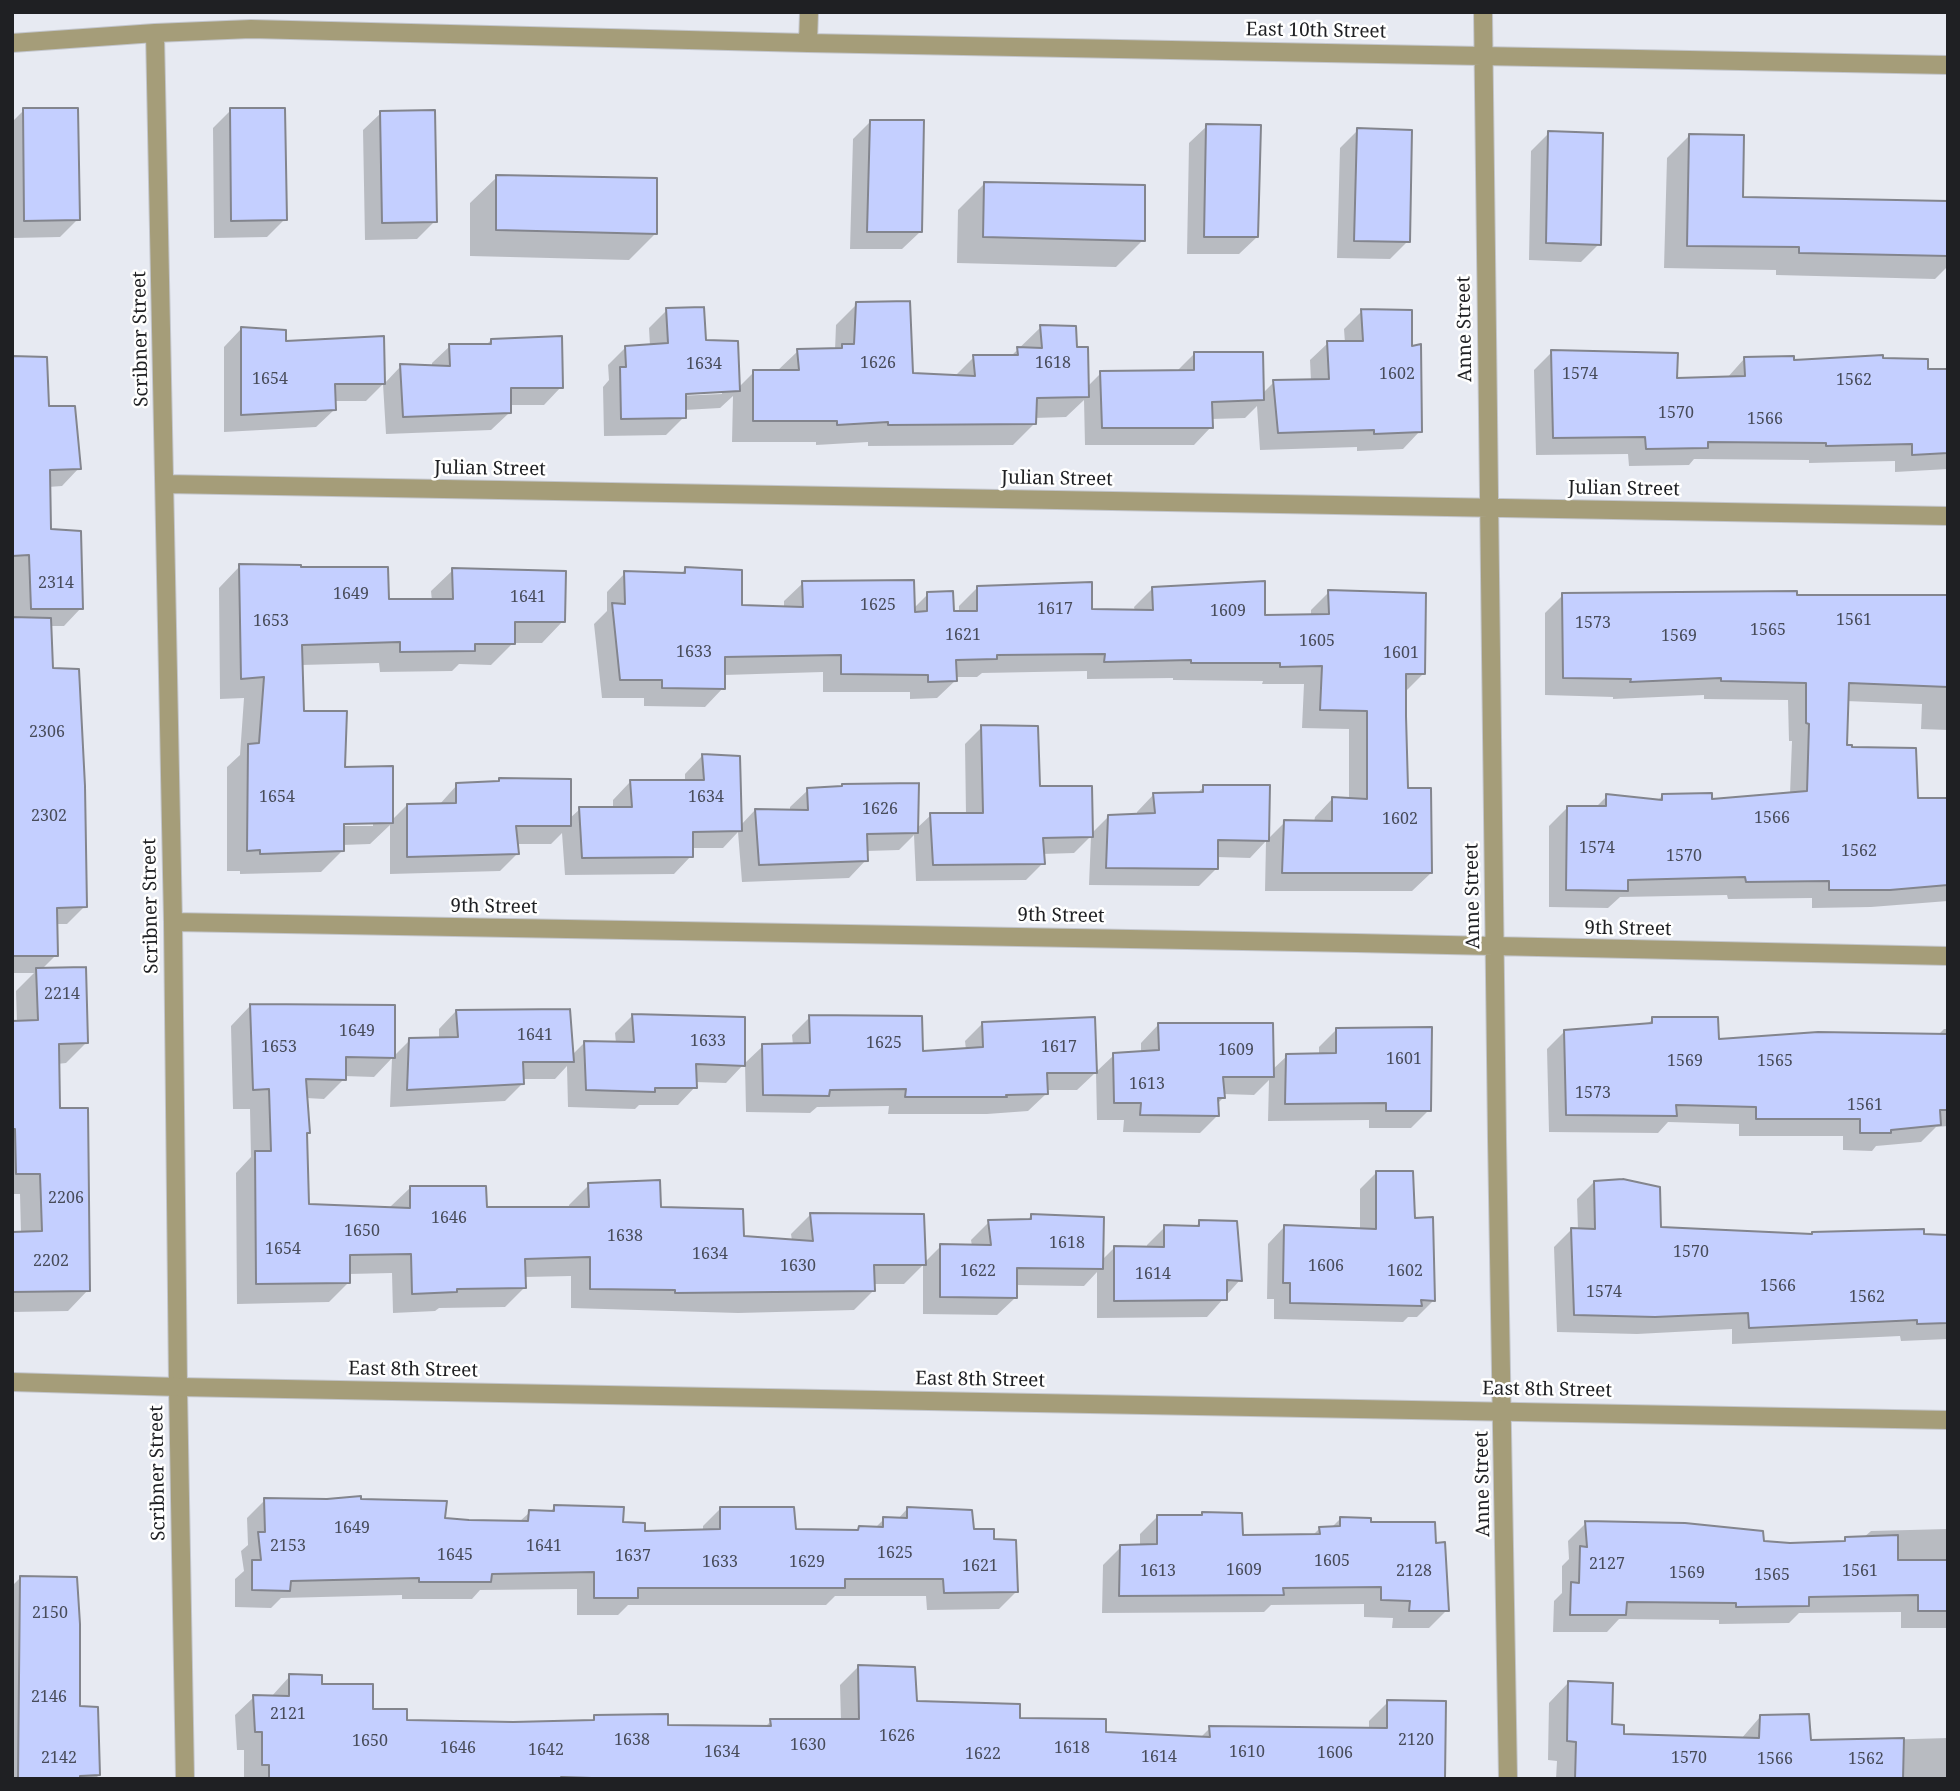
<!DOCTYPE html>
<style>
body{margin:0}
#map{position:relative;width:1960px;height:1791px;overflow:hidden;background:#e7eaf2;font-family:"Noto Serif",serif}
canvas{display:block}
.frame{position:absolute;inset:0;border:14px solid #1f2023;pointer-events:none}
</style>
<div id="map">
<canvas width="1960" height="1791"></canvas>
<div class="frame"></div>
</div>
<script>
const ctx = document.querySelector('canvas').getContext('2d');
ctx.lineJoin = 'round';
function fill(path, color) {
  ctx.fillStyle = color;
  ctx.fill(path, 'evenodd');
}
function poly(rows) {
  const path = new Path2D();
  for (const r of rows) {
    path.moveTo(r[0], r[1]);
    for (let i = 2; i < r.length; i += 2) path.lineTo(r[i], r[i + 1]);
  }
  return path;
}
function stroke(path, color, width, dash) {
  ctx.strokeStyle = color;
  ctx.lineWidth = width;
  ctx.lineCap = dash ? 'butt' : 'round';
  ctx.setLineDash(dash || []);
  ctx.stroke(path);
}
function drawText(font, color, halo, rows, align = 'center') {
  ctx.font = font + ' "Noto Serif",serif';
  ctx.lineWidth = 5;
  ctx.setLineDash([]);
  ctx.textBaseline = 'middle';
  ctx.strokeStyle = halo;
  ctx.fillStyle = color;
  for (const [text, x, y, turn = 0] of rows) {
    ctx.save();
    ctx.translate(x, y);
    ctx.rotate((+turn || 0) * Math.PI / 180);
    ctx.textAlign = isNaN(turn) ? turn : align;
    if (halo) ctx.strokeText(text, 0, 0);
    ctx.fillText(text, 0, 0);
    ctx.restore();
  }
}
const shadow = poly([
 [24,110,78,219,60,237,12,238,12,122],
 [231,110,285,219,267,237,214,238,213,128],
 [381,113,435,221,417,239,365,240,363,130],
 [870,122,920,232,902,249,850,249,853,139],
 [1207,126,1257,237,1239,254,1187,254,1189,143],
 [1358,130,1408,241,1390,259,1337,258,1340,148],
 [1549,133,1599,244,1581,262,1529,260,1531,151],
 [1690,135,1741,198,1948,203,1948,266,1935,279,1776,275,1776,270,1664,268,1667,158],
 [497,177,656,233,629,260,470,256,470,203],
 [984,184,1143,240,1116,267,957,263,958,210],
 [857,304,911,374,954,377,974,357,1010,357,1041,327,1075,348,1087,387,1101,373,1176,372,1195,353,1263,393,1274,382,1311,381,1310,360,1328,343,1345,343,1344,329,1362,311,1410,348,1420,431,1403,449,1357,451,1357,447,1260,450,1257,406,1245,418,1211,419,1211,427,1194,445,1085,445,1084,400,1066,417,1034,418,1034,424,1013,445,868,446,868,442,816,445,816,442,732,442,733,396,720,408,684,410,684,417,666,435,604,436,603,387,609,380,608,365,626,347,650,346,649,328,667,310,704,342,738,388,754,372,776,372,798,351,835,350,836,325],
 [722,390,722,394,677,396,677,392],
 [241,329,284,343,384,384,401,366,432,367,432,363,450,346,486,345,491,340,561,387,544,405,509,405,509,413,491,430,386,434,383,384,366,401,334,401,334,410,316,427,224,432,224,347],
 [1552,352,1676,380,1727,378,1744,359,1793,362,1881,360,1927,371,1948,370,1948,469,1895,472,1895,461,1809,463,1809,460,1694,459,1689,465,1629,466,1628,454,1536,455,1534,370],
 [12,358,48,407,79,468,62,486,48,487,50,531,81,608,64,626,50,626,51,669,85,906,67,924,56,924,56,955,41,970,87,1042,66,1063,57,1064,58,1110,88,1290,68,1311,12,1312,12,1233,21,1233,20,1194,12,1194,12,1023,17,1023,16,991,34,973,12,973],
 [240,566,387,600,432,601,431,591,453,570,563,621,542,643,513,643,491,665,459,664,452,671,380,672,379,663,301,665,302,713,343,769,391,821,407,805,439,805,457,785,496,783,499,780,569,819,580,809,613,808,613,800,630,782,685,782,685,774,702,756,740,826,755,810,790,811,790,807,808,790,916,829,931,815,966,815,965,744,982,727,1039,788,1091,834,1109,816,1137,815,1137,812,1154,794,1196,794,1204,787,1268,839,1285,822,1314,822,1315,817,1333,798,1349,799,1349,729,1302,728,1304,684,1262,684,1263,681,1173,680,1173,678,1087,679,1087,671,982,673,977,677,956,677,956,680,937,698,910,699,910,692,823,692,823,672,724,675,723,688,705,707,644,706,644,698,602,698,594,624,607,611,607,592,625,573,680,575,685,569,741,607,784,609,784,601,803,583,914,608,928,594,953,613,959,613,959,606,978,587,1091,610,1135,611,1134,607,1153,588,1264,617,1311,616,1311,610,1329,592,1423,674,1404,693,1406,789,1431,873,1412,891,1265,891,1266,841,1250,858,1216,857,1217,868,1199,886,1089,885,1091,836,1074,853,1042,854,1043,863,1026,880,916,881,914,835,899,850,866,851,866,860,849,878,742,882,738,832,723,848,691,848,691,856,674,874,565,875,562,833,551,844,516,844,517,854,500,871,390,874,390,825,370,844,342,845,342,851,321,872,240,874,240,871,227,871,227,767,240,755,244,698,220,699,219,588],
 [373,822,373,826,335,826,335,823],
 [1563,595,1948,597,1948,730,1921,729,1922,704,1846,701,1845,747,1916,799,1948,799,1948,901,1871,907,1812,908,1812,898,1728,899,1727,895,1620,897,1608,908,1549,907,1549,826,1567,808,1595,808,1607,796,1657,801,1662,796,1710,801,1790,794,1792,741,1789,741,1788,700,1704,699,1704,695,1613,699,1613,697,1545,695,1545,613],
 [250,1006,394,1056,410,1040,439,1039,439,1029,456,1011,572,1055,585,1042,616,1043,615,1033,633,1015,743,1065,726,1083,695,1082,695,1087,678,1105,639,1105,635,1109,568,1107,567,1066,555,1079,522,1079,523,1083,505,1101,390,1107,392,1058,374,1077,344,1076,344,1079,324,1099,306,1098,307,1206,390,1207,410,1188,485,1209,569,1209,569,1205,589,1185,742,1237,792,1241,791,1234,811,1214,924,1263,941,1246,972,1246,971,1240,989,1222,1026,1221,1031,1216,1101,1261,1114,1248,1147,1249,1147,1245,1165,1227,1194,1228,1200,1222,1240,1280,1207,1317,1097,1318,1097,1272,1084,1286,1015,1285,1015,1298,997,1315,923,1314,923,1265,904,1284,873,1284,874,1290,854,1310,738,1313,571,1308,571,1276,524,1277,525,1287,505,1307,439,1308,435,1311,393,1313,392,1273,349,1274,349,1282,329,1302,237,1304,236,1173,251,1157,250,1109,233,1109,231,1026],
 [810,1017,921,1053,966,1050,965,1041,983,1023,1095,1073,1077,1090,1046,1090,1046,1094,1028,1111,987,1114,888,1114,889,1106,817,1107,810,1113,746,1112,745,1063,763,1046,793,1045,792,1035],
 [1653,1019,1717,1040,1938,1035,1944,1029,1948,1029,1948,1126,1936,1127,1921,1142,1876,1146,1872,1151,1843,1150,1843,1136,1739,1136,1739,1124,1668,1122,1658,1133,1549,1132,1547,1049,1565,1031,1646,1025],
 [1158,1025,1272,1070,1287,1056,1319,1055,1319,1047,1336,1030,1429,1110,1411,1128,1369,1128,1369,1120,1268,1121,1269,1080,1254,1095,1223,1094,1224,1097,1217,1104,1218,1115,1200,1133,1123,1132,1124,1120,1097,1120,1096,1072,1114,1055,1141,1053,1141,1043],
 [1377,1172,1413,1220,1434,1300,1417,1317,1408,1317,1403,1322,1274,1319,1274,1299,1267,1299,1268,1244,1284,1227,1360,1230,1360,1189],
 [1594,1182,1659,1228,1810,1236,1948,1237,1948,1339,1901,1341,1900,1336,1732,1344,1732,1329,1637,1334,1557,1332,1554,1247,1571,1230,1578,1230,1577,1199],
 [265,1500,359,1500,443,1520,519,1522,530,1512,549,1513,555,1506,621,1524,643,1532,703,1531,703,1526,720,1509,795,1531,855,1532,859,1528,875,1528,884,1519,897,1520,907,1509,973,1530,993,1541,1017,1591,999,1609,927,1610,926,1596,835,1596,826,1605,628,1605,618,1615,577,1615,577,1589,480,1590,472,1599,402,1599,402,1595,281,1598,271,1608,235,1607,235,1579,244,1571,241,1551,248,1545,247,1518],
 [1158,1516,1241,1537,1312,1536,1320,1528,1331,1528,1340,1519,1369,1524,1435,1544,1447,1610,1429,1628,1392,1628,1393,1618,1364,1617,1364,1604,1271,1605,1264,1612,1102,1613,1103,1565,1121,1547,1140,1546,1140,1534],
 [1586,1523,1790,1544,1843,1543,1846,1539,1863,1538,1871,1531,1948,1529,1948,1628,1901,1628,1901,1612,1799,1613,1789,1623,1719,1624,1719,1620,1619,1619,1607,1632,1553,1632,1554,1601,1562,1593,1562,1566,1569,1559,1568,1541],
 [21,1577,78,1707,99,1775,95,1779,12,1779,12,1586],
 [858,1667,915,1702,1104,1734,1200,1738,1210,1728,1369,1730,1369,1721,1388,1702,1443,1779,244,1779,244,1750,237,1750,235,1715,254,1697,271,1697,290,1676,320,1686,372,1711,406,1721,513,1724,590,1722,595,1717,667,1726,764,1728,771,1721,841,1721,840,1685],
 [1568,1683,1623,1736,1741,1739,1760,1717,1809,1742,1948,1738,1948,1779,1556,1779,1557,1761,1548,1760,1549,1703]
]);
const building = poly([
 [23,108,78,108,80,220,24,221,23,108],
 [230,108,285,108,287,220,231,221,230,108],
 [435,110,437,222,382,223,380,111,435,110],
 [870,120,924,120,922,232,867,232,870,120],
 [1206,124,1261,125,1258,237,1204,237,1206,124],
 [1357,128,1412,130,1410,242,1354,241,1357,128],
 [1548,131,1603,133,1601,245,1546,243,1548,131],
 [1689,134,1744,135,1743,197,1948,201,1948,256,1799,253,1799,247,1687,246,1689,134],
 [496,175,657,178,657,234,496,230,496,175],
 [984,182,1145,185,1145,241,983,237,984,182],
 [910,301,913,373,975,376,973,355,1018,355,1017,347,1042,348,1040,325,1076,326,1077,347,1088,347,1089,397,1037,398,1036,424,888,425,888,422,837,425,837,421,753,421,753,370,799,370,797,349,842,348,842,344,854,344,856,302,910,301],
 [704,307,706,340,738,341,740,391,686,394,686,418,621,419,620,367,626,367,625,346,668,343,666,308,704,307],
 [1361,309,1412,310,1412,346,1421,344,1422,432,1374,434,1374,430,1278,433,1273,380,1329,379,1327,341,1363,341,1361,309],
 [241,327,286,330,286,341,384,336,385,384,335,384,336,410,241,415,241,327],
 [562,336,563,388,511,388,511,413,403,417,400,364,450,366,449,344,491,344,491,339,562,336],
 [1551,350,1678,353,1677,378,1745,376,1744,357,1794,356,1794,360,1883,355,1883,358,1928,359,1928,369,1948,369,1948,453,1912,455,1912,444,1826,446,1826,443,1708,442,1708,448,1646,449,1645,437,1553,438,1551,350],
 [1194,352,1263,352,1264,400,1212,402,1213,428,1102,428,1100,371,1194,370,1194,352],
 [12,356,47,357,49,406,75,406,81,469,50,470,51,529,81,531,83,609,31,609,29,555,12,556,12,356],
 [239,564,301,565,301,567,388,567,389,599,453,599,452,568,566,571,565,622,515,622,515,644,475,644,475,651,400,652,400,642,302,645,304,711,347,711,345,767,393,766,393,823,344,824,344,851,260,854,260,850,247,851,248,744,259,743,264,677,241,679,239,564],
 [685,567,742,570,742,605,803,607,802,581,914,580,915,612,927,611,927,592,953,591,954,611,977,611,977,586,1092,582,1092,609,1153,610,1152,587,1265,581,1265,615,1329,614,1328,590,1426,593,1425,674,1406,674,1406,716,1408,788,1431,788,1432,873,1282,873,1284,820,1332,821,1332,797,1367,799,1367,711,1320,710,1322,666,1280,667,1280,663,1191,663,1191,660,1104,662,1105,654,997,655,997,659,956,660,957,681,928,682,928,675,841,674,841,655,725,657,725,689,662,688,662,680,620,680,612,603,625,604,624,571,685,573,685,567],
 [1797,591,1797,595,1948,595,1948,687,1849,683,1847,745,1852,745,1852,747,1916,748,1918,798,1948,798,1948,885,1890,890,1829,890,1829,881,1746,882,1745,877,1628,880,1628,891,1566,890,1567,806,1606,806,1606,794,1662,800,1662,794,1712,793,1712,799,1807,791,1809,724,1806,723,1806,683,1721,681,1721,678,1630,682,1631,679,1563,678,1562,593,1797,591],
 [12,617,51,618,53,668,79,669,85,786,87,907,57,908,58,956,12,956,12,617],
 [981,725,1038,726,1040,786,1092,786,1093,837,1043,838,1045,864,933,865,930,813,983,813,981,725],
 [702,754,740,756,742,831,693,832,693,857,582,858,579,807,632,807,630,780,704,780,702,754],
 [499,778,571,779,571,826,516,826,519,854,407,857,407,804,456,803,456,783,499,781,499,778],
 [919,783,918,833,867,834,868,861,759,865,755,809,808,810,807,788,842,786,842,784,919,783],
 [1203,785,1270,785,1269,841,1218,840,1218,869,1106,868,1108,815,1155,813,1153,793,1203,792,1203,785],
 [86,967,88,1043,59,1044,60,1108,88,1108,90,1291,12,1292,12,1232,42,1231,40,1174,16,1174,15,1129,12,1129,12,1021,38,1020,36,968,86,967],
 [250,1004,395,1005,395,1058,346,1057,346,1080,306,1079,310,1133,307,1133,309,1204,410,1208,410,1186,486,1186,487,1207,589,1207,588,1183,660,1180,661,1207,743,1209,744,1236,813,1241,810,1213,924,1214,926,1265,874,1265,875,1291,675,1293,675,1290,590,1289,590,1257,525,1259,526,1288,457,1289,457,1292,412,1294,411,1254,350,1255,350,1283,256,1284,255,1151,271,1151,269,1089,253,1090,250,1004],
 [570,1009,574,1062,523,1062,524,1084,407,1090,409,1038,458,1037,456,1010,570,1009],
 [632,1014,745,1017,745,1066,696,1064,697,1088,655,1088,655,1092,586,1090,584,1041,634,1042,632,1014],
 [809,1015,922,1016,923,1051,983,1047,982,1022,1095,1017,1097,1073,1047,1073,1048,1094,1006,1095,1007,1097,905,1097,906,1089,830,1090,829,1096,763,1095,762,1044,810,1043,809,1015],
 [1652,1017,1718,1017,1719,1039,1818,1032,1948,1034,1948,1110,1940,1110,1941,1125,1891,1130,1891,1133,1860,1133,1860,1119,1756,1119,1756,1107,1676,1105,1677,1116,1566,1115,1564,1030,1652,1023,1652,1017],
 [1158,1023,1273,1023,1274,1077,1223,1077,1225,1098,1218,1098,1219,1116,1140,1115,1141,1103,1114,1103,1113,1053,1159,1050,1158,1023],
 [1432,1027,1431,1111,1386,1111,1386,1103,1285,1104,1286,1054,1336,1053,1336,1028,1432,1027],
 [1376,1171,1413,1171,1415,1218,1433,1217,1435,1301,1421,1300,1422,1306,1290,1303,1290,1283,1283,1283,1284,1225,1376,1229,1376,1171],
 [1623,1179,1660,1187,1661,1227,1812,1234,1812,1232,1924,1229,1924,1234,1948,1235,1948,1323,1917,1324,1917,1320,1749,1328,1748,1313,1655,1317,1574,1315,1571,1228,1595,1229,1594,1181,1623,1179],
 [1031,1214,1104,1217,1103,1269,1017,1268,1017,1298,940,1297,940,1244,991,1245,988,1220,1031,1219,1031,1214],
 [1199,1220,1237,1221,1242,1281,1227,1280,1227,1300,1114,1301,1114,1246,1164,1247,1164,1225,1199,1226,1199,1220],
 [361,1496,361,1499,447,1501,445,1518,469,1520,528,1521,529,1510,554,1511,554,1505,624,1507,623,1522,645,1523,645,1531,720,1529,720,1507,794,1507,796,1529,858,1530,859,1526,883,1527,883,1517,907,1518,907,1507,972,1510,974,1529,994,1529,994,1539,1016,1540,1018,1592,944,1593,943,1579,845,1579,845,1588,638,1588,638,1598,594,1598,594,1572,492,1574,491,1582,419,1582,419,1578,291,1581,290,1591,252,1590,252,1560,261,1560,258,1532,265,1532,264,1498,327,1499,361,1496],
 [1202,1512,1242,1513,1243,1535,1320,1534,1319,1527,1340,1526,1340,1517,1371,1518,1371,1522,1435,1522,1436,1543,1445,1542,1449,1611,1409,1611,1410,1601,1381,1600,1381,1587,1283,1588,1284,1595,1119,1596,1120,1545,1157,1544,1157,1515,1202,1515,1202,1512],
 [1585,1521,1685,1523,1763,1531,1764,1541,1790,1543,1845,1541,1845,1537,1898,1535,1898,1560,1948,1560,1948,1611,1918,1611,1918,1595,1809,1597,1809,1606,1736,1607,1736,1603,1627,1602,1626,1615,1570,1615,1571,1582,1579,1583,1580,1546,1587,1547,1585,1521],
 [20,1576,77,1577,80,1624,80,1706,98,1707,100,1775,80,1776,80,1779,18,1779,20,1576],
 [858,1665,915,1667,917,1701,1020,1704,1020,1718,1106,1719,1106,1732,1210,1737,1209,1726,1387,1728,1387,1700,1446,1701,1445,1779,623,1779,561,1777,561,1779,269,1779,269,1765,262,1765,262,1732,255,1732,253,1695,289,1696,289,1674,322,1675,322,1684,373,1684,373,1709,407,1709,407,1720,513,1722,594,1720,594,1715,668,1714,668,1725,771,1726,770,1719,859,1719,858,1665],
 [1568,1681,1613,1683,1612,1724,1624,1725,1624,1734,1759,1738,1760,1715,1809,1714,1811,1740,1904,1738,1903,1779,1575,1779,1576,1742,1567,1741,1568,1681]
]);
const minor = poly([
 [1483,12,1497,1139,1508,1779],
 [155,33,173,922,178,1387,185,1779],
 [12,43,155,33,251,29,808,43,1948,65],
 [808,43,809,12],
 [165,484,1948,516],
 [173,922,1356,943,1948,956]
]);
const tertiary = poly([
 [12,1382,178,1387,1948,1420]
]);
const numberNames = [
 ["1626",878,363],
 ["1618",1053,363],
 ["1634",704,364],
 ["1602",1397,374],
 ["1574",1580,374],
 ["1654",270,379],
 ["1562",1854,380],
 ["1570",1676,413],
 ["1566",1765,419],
 ["2314",56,583],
 ["1649",351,594],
 ["1641",528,597],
 ["1625",878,605],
 ["1617",1055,609],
 ["1609",1228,611],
 ["1561",1854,620],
 ["1653",271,621],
 ["1573",1593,623],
 ["1565",1768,630],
 ["1621",963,635],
 ["1569",1679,636],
 ["1605",1317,641],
 ["1633",694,652],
 ["1601",1401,653],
 ["2306",47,732],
 ["1654",277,797],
 ["1634",706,797],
 ["1626",880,809],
 ["2302",49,816],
 ["1566",1772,818],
 ["1602",1400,819],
 ["1574",1597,848],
 ["1562",1859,851],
 ["1570",1684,856],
 ["2214",62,994],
 ["1649",357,1031],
 ["1641",535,1035],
 ["1633",708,1041],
 ["1625",884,1043],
 ["1653",279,1047],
 ["1617",1059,1047],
 ["1609",1236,1050],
 ["1601",1404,1059],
 ["1569",1685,1061],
 ["1565",1775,1061],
 ["1613",1147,1084],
 ["1573",1593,1093],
 ["1561",1865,1105],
 ["2206",66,1198],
 ["1646",449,1218],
 ["1650",362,1231],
 ["1638",625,1236],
 ["1618",1067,1243],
 ["1654",283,1249],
 ["1570",1691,1252],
 ["1634",710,1254],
 ["2202",51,1261],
 ["1630",798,1266],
 ["1606",1326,1266],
 ["1622",978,1271],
 ["1602",1405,1271],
 ["1614",1153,1274],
 ["1566",1778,1286],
 ["1574",1604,1292],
 ["1562",1867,1297],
 ["1649",352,1528],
 ["2153",288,1546],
 ["1641",544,1546],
 ["1625",895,1553],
 ["1645",455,1555],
 ["1637",633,1556],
 ["1605",1332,1561],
 ["1633",720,1562],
 ["1629",807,1562],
 ["2127",1607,1564],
 ["1621",980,1566],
 ["1609",1244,1570],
 ["1613",1158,1571],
 ["2128",1414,1571],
 ["1561",1860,1571],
 ["1569",1687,1573],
 ["1565",1772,1575],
 ["2150",50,1613],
 ["2146",49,1697],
 ["2121",288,1714],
 ["1626",897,1736],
 ["1638",632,1740],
 ["2120",1416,1740],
 ["1650",370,1741],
 ["1630",808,1745],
 ["1646",458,1748],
 ["1618",1072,1748],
 ["1642",546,1750],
 ["1634",722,1752],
 ["1610",1247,1752],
 ["1606",1335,1753],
 ["1622",983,1754],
 ["1614",1159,1757],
 ["2142",59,1758],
 ["1570",1689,1758],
 ["1566",1775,1759],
 ["1562",1866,1759]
];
const streetNames = [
 ["East 10th Street",1316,31,1],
 ["Anne Street",1465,329,-91],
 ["Scribner Street",141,339,-91],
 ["Julian Street",490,469,1],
 ["Julian Street",1057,479,1],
 ["Julian Street",1624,489,1],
 ["Anne Street",1473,896,-91],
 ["Scribner Street",151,906,-91],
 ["9th Street",494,907,1],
 ["9th Street",1061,916,1],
 ["9th Street",1628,929,1],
 ["East 8th Street",413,1370,1],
 ["East 8th Street",980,1380,1],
 ["East 8th Street",1547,1390,1],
 ["Scribner Street",158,1473,-91],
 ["Anne Street",1483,1484,-91]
];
fill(shadow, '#0003');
fill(building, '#c4cfff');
stroke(building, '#83858d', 2);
stroke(minor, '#c3c6cd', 20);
stroke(tertiary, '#c3c6cd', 20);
stroke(minor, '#a59d79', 18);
stroke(tertiary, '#a59d79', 18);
drawText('16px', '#484c5a', null, numberNames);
drawText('19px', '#1f2023', '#fff', streetNames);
</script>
